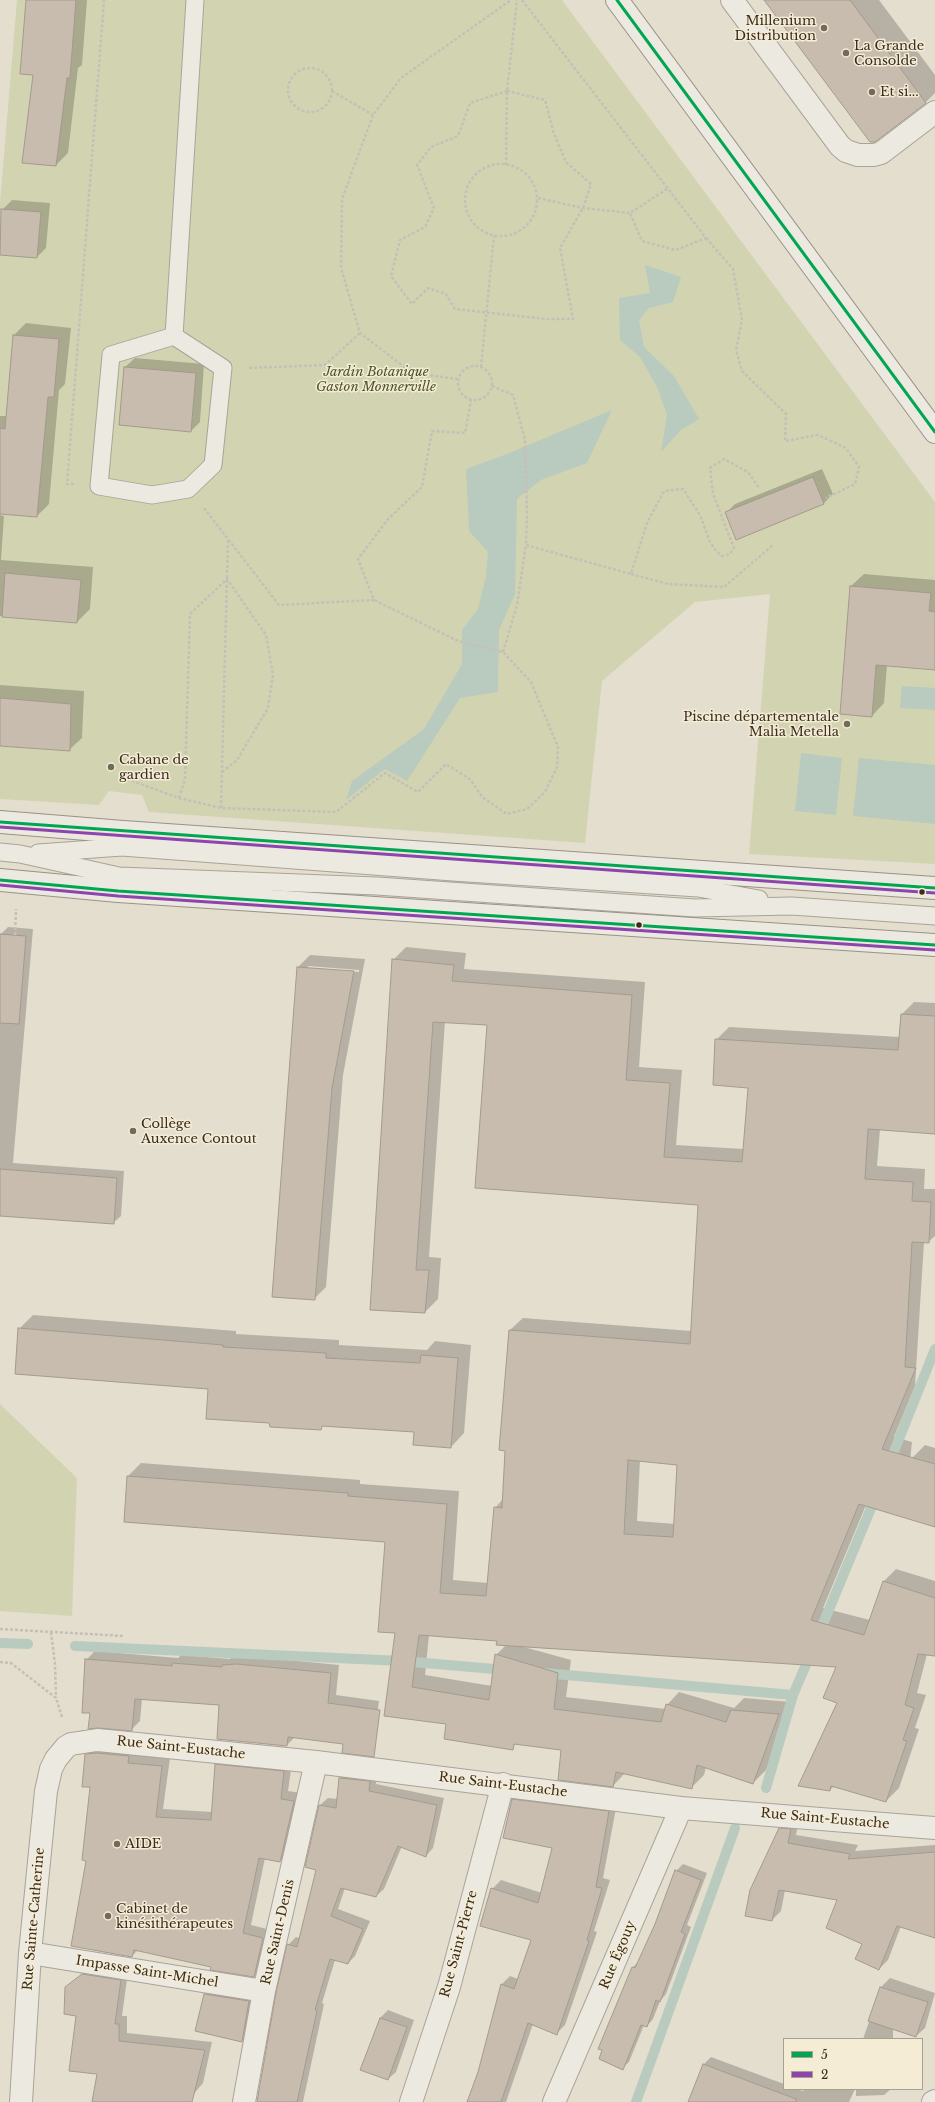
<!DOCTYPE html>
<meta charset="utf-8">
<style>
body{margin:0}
#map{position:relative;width:935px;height:2102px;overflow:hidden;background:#e4dece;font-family:"Libre Baskerville",serif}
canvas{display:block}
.legend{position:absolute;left:783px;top:2038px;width:140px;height:52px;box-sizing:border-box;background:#f5ecd5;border:1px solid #a99f8c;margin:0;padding:5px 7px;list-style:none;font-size:12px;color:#382c1f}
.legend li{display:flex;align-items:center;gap:8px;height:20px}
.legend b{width:20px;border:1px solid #a99f8c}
</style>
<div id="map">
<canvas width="935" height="2102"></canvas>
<ul class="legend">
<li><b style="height:5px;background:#00a651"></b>5</li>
<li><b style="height:5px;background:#8e44ad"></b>2</li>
</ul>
</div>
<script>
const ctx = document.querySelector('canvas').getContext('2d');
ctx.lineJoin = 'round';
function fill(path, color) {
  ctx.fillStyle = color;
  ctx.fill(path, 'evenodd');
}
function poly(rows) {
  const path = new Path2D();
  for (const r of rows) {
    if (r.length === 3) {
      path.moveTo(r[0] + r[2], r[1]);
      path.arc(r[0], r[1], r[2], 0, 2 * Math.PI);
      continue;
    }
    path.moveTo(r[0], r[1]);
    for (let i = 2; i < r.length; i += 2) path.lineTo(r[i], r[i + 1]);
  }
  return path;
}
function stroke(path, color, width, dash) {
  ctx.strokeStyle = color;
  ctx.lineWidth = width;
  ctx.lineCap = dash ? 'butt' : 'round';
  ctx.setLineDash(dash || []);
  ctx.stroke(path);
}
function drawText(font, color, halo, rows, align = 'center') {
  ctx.font = font + ' "Libre Baskerville",serif';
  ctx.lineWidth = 3;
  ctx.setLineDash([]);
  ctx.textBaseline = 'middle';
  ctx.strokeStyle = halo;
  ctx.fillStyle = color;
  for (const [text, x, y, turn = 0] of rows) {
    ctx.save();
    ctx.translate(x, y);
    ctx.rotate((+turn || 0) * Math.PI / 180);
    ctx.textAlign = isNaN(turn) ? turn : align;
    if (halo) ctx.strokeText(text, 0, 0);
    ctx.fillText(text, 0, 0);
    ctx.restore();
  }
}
const green = poly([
 [17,0,562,0,935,502,935,864,749,854,770,594,695,602,602,681,585,843,149,812,142,795,109,791,99,805,0,799,0,203],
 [0,1404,77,1478,72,1616,0,1611]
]);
const water = poly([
 [645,265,681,277,673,302,649,308,639,320,644,347,674,376,699,419,681,430,661,452,667,415,658,389,640,357,620,340,619,298,650,293],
 [612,410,587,463,541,480,517,499,515,594,499,630,498,692,460,698,407,781,385,769,346,800,352,781,424,729,462,664,462,630,478,609,486,576,488,552,469,531,466,469,507,454],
 [902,686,935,688,935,710,900,708],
 [801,753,842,758,836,815,795,811],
 [859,758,935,765,935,824,853,816]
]);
const shadow = poly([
 [27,0,87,0,82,65,78,68,68,153,56,165,34,74],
 [765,0,879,0,935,75,935,93,926,102,875,141],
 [12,200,50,203,46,248,37,257,0,254,2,210],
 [26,323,71,328,65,384,59,390,49,504,37,516,0,513,0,416,7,416,14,335],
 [135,358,204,364,200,422,191,431,120,424,125,367],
 [822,469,833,494,824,503,726,513,735,504],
 [0,515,4,516,1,560,93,567,90,609,77,622,0,616],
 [864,574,935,580,935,669,887,665,884,703,872,716,841,713,851,586],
 [0,685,84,691,82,738,69,750,0,745],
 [8,927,33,929,13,1163,124,1171,121,1216,113,1223,0,1215,0,945,1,934],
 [406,947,466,953,464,969,645,982,639,1067,682,1070,676,1145,744,1149,749,1087,716,1040,729,1027,900,1037,902,1014,914,1002,935,1003,935,1133,880,1129,877,1166,925,1169,924,1189,935,1189,935,1236,928,1242,924,1242,915,1386,894,1437,912,1442,910,1460,925,1445,935,1448,935,1524,866,1505,823,1608,870,1620,884,1581,896,1569,935,1581,935,1655,927,1654,917,1693,926,1695,915,1728,919,1729,899,1788,886,1801,834,1786,830,1790,838,1703,837,1666,524,1647,571,1660,566,1697,666,1709,667,1705,679,1692,734,1708,744,1698,791,1702,766,1770,753,1783,706,1767,704,1775,691,1788,625,1773,613,1786,563,1749,517,1743,512,1748,447,1723,385,1715,396,1632,386,1541,128,1476,141,1463,360,1480,360,1484,459,1491,453,1580,488,1583,495,1508,503,1499,510,1330,523,1318,691,1331,699,1204,488,1024,445,1021,429,1257,441,1258,438,1299,425,1312,371,1309,393,960],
 [640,1460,679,1464,675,1524,637,1521],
 [429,1635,498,1640,506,1645,496,1655,492,1686,425,1675],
 [310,955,365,959,343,1075,326,1287,314,1299,273,1296,298,967],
 [308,966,359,970,359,972,308,968],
 [33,1315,236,1331,236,1334,339,1340,339,1345,427,1350,435,1341,471,1345,464,1433,451,1447,415,1431,324,1425,320,1429,270,1422,209,1388,19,1329],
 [95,1651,178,1658,181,1655,230,1659,232,1657,246,1656,339,1665,336,1695,379,1701,374,1738,295,1737,287,1745,221,1704,142,1699,140,1721,131,1730,91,1712,86,1660],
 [95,1746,136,1755,170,1758,163,1809,213,1812,216,1765,224,1756,292,1763,288,1791,302,1793,288,1853,280,1861,265,1858,251,1925,271,1930,262,1967,254,1976,138,1950,132,1956,88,1860,91,1786,86,1755],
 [348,1770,377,1774,376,1784,444,1798,433,1848,426,1856,402,1846,384,1889,376,1896,345,1888,338,1909,370,1921,355,1956,348,1963,335,1960,322,2003,324,2004,303,2102,258,2102,288,1945,296,1937,300,1938,317,1869,320,1805,328,1798,338,1799,340,1778],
 [521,1791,617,1803,603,1878,610,1880,594,1931,597,1932,565,2025,556,2034,533,2024,506,2102,468,2102,479,2072,502,1984,510,1976,518,1979,532,1940,492,1889,501,1880,542,1893,553,1847,513,1800],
 [788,1820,799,1821,796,1835,858,1845,855,1851,935,1845,935,1937,901,1926,888,1960,879,1969,838,1900,785,1890,781,1911,772,1920,780,1829],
 [683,1864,707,1873,687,1925,691,1927,666,1994,660,2001,653,2019,647,2026,644,2025,629,2062,622,2068,604,2050,600,2048,633,1967,639,1961,656,1924,676,1871],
 [91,1966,128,1972,122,2016,127,2016,127,2033,212,2042,203,2083,187,2102,93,2102,98,2073,66,1988],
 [890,1978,935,1993,925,2028,916,2036,893,2029,893,2039,863,2039,881,1987],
 [214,1985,258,1992,251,2032,242,2041,205,1994],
 [388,2010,414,2020,396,2072,388,2079,361,2069,380,2018],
 [711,2057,784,2084,784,2089,797,2089,803,2091,805,2089,855,2089,849,2102,689,2102,703,2065],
 [856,2089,891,2089,884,2095,856,2096]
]);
const stream = poly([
 [889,1464,935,1349],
 [818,1636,876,1496],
 [0,1643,28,1644],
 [75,1646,402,1661,506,1670],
 [544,1673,793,1695],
 [766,1788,793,1695,811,1653],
 [636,2102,735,1828]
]);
const building = poly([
 [26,0,76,0,70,78,67,78,56,166,22,163,33,75,20,74,26,0],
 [764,0,850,0,926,103,875,142,870,142,764,0],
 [1,209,41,212,37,258,0,255,1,209],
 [13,335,59,339,54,397,48,397,37,517,0,514,0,428,5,429,13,335],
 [124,367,196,373,191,432,119,425,124,367],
 [813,477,824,504,736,540,725,512,813,477],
 [5,573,81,580,77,623,2,617,5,573],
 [850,586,931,593,929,611,935,612,935,670,876,665,872,717,840,714,850,586],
 [0,698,71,704,70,751,0,746,0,698],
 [0,934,26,936,19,1024,0,1023,0,934],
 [392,959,454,965,452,981,632,995,626,1080,670,1083,664,1157,742,1162,748,1088,713,1085,715,1039,898,1050,901,1014,935,1016,935,1134,868,1129,865,1179,913,1182,912,1201,931,1202,929,1243,912,1242,905,1367,916,1368,882,1449,935,1464,935,1527,859,1504,811,1620,864,1635,883,1581,935,1598,935,1656,918,1654,905,1705,914,1708,903,1740,907,1741,886,1802,831,1786,830,1791,798,1786,837,1703,823,1698,836,1667,496,1645,497,1641,419,1635,412,1687,489,1700,495,1654,558,1673,554,1709,661,1722,666,1704,726,1722,731,1710,779,1714,753,1784,697,1765,692,1789,616,1772,613,1787,558,1780,561,1750,514,1744,513,1750,444,1739,446,1724,384,1716,395,1633,378,1632,385,1542,124,1522,127,1476,348,1493,348,1496,447,1504,440,1593,486,1596,494,1507,502,1508,505,1451,499,1450,509,1330,690,1344,698,1205,475,1188,487,1025,433,1022,416,1270,429,1270,425,1313,370,1310,392,959],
 [628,1460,677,1465,673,1537,624,1534,628,1460],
 [297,967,354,971,332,1088,315,1300,272,1297,297,967],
 [0,1169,117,1178,114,1224,0,1216,0,1169],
 [18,1328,223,1345,223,1347,326,1353,326,1358,420,1363,421,1355,458,1358,451,1448,413,1445,414,1432,322,1426,321,1430,270,1427,269,1423,206,1419,208,1389,15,1374,18,1328],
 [85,1659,172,1666,172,1663,222,1667,222,1665,237,1664,331,1673,328,1703,380,1710,374,1757,342,1753,343,1744,288,1737,287,1746,217,1739,219,1705,135,1699,132,1731,98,1728,88,1729,90,1713,82,1713,85,1659],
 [97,1753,129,1756,128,1763,162,1766,156,1817,211,1820,215,1764,284,1771,281,1799,294,1801,280,1862,259,1858,243,1933,263,1938,254,1977,210,1970,211,1967,134,1950,132,1957,71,1946,86,1861,82,1860,90,1787,82,1787,85,1754,97,1753],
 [339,1778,370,1781,369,1791,437,1805,426,1857,398,1846,376,1897,341,1888,331,1916,363,1929,348,1964,330,1959,315,2010,317,2011,297,2102,257,2102,276,1993,287,1944,297,1947,316,1870,305,1867,319,1805,336,1808,339,1778],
 [512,1799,609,1811,596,1887,602,1888,587,1940,589,1941,557,2035,528,2023,501,2102,467,2102,478,2072,501,1984,514,1989,531,1940,480,1926,491,1888,538,1903,552,1848,503,1838,512,1799],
 [779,1828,791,1829,788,1843,850,1854,848,1859,935,1852,935,1938,897,1926,879,1970,855,1959,862,1944,826,1928,837,1900,779,1890,772,1921,745,1916,750,1890,779,1828],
 [675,1870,701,1880,681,1932,685,1934,660,2002,656,2000,647,2027,641,2025,623,2070,599,2059,602,2050,598,2049,632,1967,635,1968,655,1924,675,1870],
 [82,1974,121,1980,115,2024,119,2024,119,2041,205,2050,192,2102,92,2102,97,2074,69,2071,76,2016,64,2014,65,1987,82,1974],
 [880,1987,928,2002,916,2037,868,2021,880,1987],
 [204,1994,249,2001,242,2042,195,2031,204,1994],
 [380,2018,407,2027,388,2080,360,2070,380,2018],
 [703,2064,796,2099,796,2102,688,2102,703,2064]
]);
const path = poly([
 [522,0,706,238,676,250,642,241,630,213,667,189],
 [310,90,22],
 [332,91,373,115],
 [507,91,545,100,554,134,566,162,591,184,583,208,560,248,573,319,546,319,455,309,446,294,428,288,412,304,391,276,400,240,425,227,434,208,417,165,431,147,458,136,470,103,507,91],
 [501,200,36],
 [506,165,507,91,517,0],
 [538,198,583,208,630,213],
 [706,238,733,269,742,320,736,350,742,371,786,414,785,441,818,435,846,448,859,467,855,484,826,498],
 [475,383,17],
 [481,367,494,236],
 [249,368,325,365,360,333],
 [458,379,412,373,360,333,341,268,342,199,373,115,401,78,511,0],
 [492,386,513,395,525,440,527,517,526,545],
 [74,484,67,484,104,0],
 [204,508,279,605,374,600,358,559,388,519,422,487,432,431,465,433,471,400],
 [631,574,668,584,724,587,773,545],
 [503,652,517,605,526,545,631,574,647,523,664,491,683,489,700,515,710,542,716,551,722,556,730,554,734,548,713,494,710,468,724,459,748,472,759,488],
 [127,779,179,798,221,808,336,812,385,773,418,792,446,764,471,780,482,797,507,814,527,809,545,792,557,767,558,747,531,682,503,652,458,641,374,600],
 [179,798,185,779,190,614,227,579,266,635,273,675,268,708,237,760,222,772],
 [221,808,228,538],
 [15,935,16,909],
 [0,1629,124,1636],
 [51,1632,55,1664,56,1698],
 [0,1662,11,1663,56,1698,62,1717]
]);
const lane = poly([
 [174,336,223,368,213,465,188,489,152,495,99,486,111,355,174,336],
 [174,336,195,0],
 [0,852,20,854,119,876,377,886,695,908,792,906,935,916],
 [38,853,122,847,453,872,698,888,759,899]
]);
const street = poly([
 [732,0,840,146,846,151,858,155,874,155,881,153,935,112],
 [30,1953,264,1991],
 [21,2102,30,1953,46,1791,51,1769,56,1759,66,1747,71,1744,97,1740,108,1741,316,1762,681,1808,935,1828],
 [244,2102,264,1991,316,1762],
 [411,2102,449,1987,503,1784],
 [554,2102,681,1808],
 [933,2102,935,2101]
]);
const secondary = poly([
 [617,0,935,432],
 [0,822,123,832,935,888],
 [0,880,118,891,935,945]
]);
const bus1 = poly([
 [617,0,935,432],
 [0,822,935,888],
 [0,880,118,891,935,945]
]);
const bus2 = poly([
 [0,827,935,893],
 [0,885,118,896,935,950]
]);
const markers = [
 [824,28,4,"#746a5c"],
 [846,53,4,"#746a5c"],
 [872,92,4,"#746a5c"],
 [847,724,4,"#746a5c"],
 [111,767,4,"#746a5c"],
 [922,892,3.5,"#382c1f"],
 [639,925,3.5,"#382c1f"],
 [133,1131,4,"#746a5c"],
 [117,1844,4,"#746a5c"],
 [108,1916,4,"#746a5c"]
];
const poiNames = [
 ["Millenium",816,21,"right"],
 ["Distribution",816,36,"right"],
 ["La Grande",854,46],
 ["Consolde",854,61],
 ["Et si...",880,92],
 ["Piscine départementale",839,717,"right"],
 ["Malia Metella",839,732,"right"],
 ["Cabane de",119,760],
 ["gardien",119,775],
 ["Collège",141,1124],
 ["Auxence Contout",141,1139],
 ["AIDE",125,1844],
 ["Cabinet de",116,1909],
 ["kinésithérapeutes",116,1924]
];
const parkNames = [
 ["Jardin Botanique",376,372],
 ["Gaston Monnerville",376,387]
];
const streetNames = [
 ["Rue Saint-Eustache",181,1748,6],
 ["Rue Saint-Eustache",503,1785,7],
 ["Rue Saint-Eustache",825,1819,5],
 ["Rue Sainte-Catherine",34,1919,-85],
 ["Rue Saint-Denis",278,1932,-77],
 ["Rue Saint-Pierre",459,1944,-75],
 ["Rue Égouy",618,1955,-67],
 ["Impasse Saint-Michel",147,1972,9]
];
fill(green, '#d2d4b1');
fill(water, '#b9cabf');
fill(shadow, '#0003');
stroke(stream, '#b9cabf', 10);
fill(building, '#c8bcaf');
stroke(building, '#a49a8d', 1);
stroke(lane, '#aaa397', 19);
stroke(street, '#aaa397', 24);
stroke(secondary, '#999287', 24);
stroke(path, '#c5c0b7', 2.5, [3, 2]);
stroke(lane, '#ece9e0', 17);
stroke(street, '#ece9e0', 22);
stroke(secondary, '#ece9e0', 22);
stroke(bus1, '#00a651', 3);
stroke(bus2, '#8e44ad', 3);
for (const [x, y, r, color] of markers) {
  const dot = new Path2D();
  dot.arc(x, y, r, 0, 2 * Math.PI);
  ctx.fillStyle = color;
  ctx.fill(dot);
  stroke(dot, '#f5ecd5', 1.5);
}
drawText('13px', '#382c1f', '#f5ecd5', poiNames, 'left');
drawText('italic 13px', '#485426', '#f5ecd5', parkNames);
drawText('13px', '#382c1f', '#f5ecd5', streetNames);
</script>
